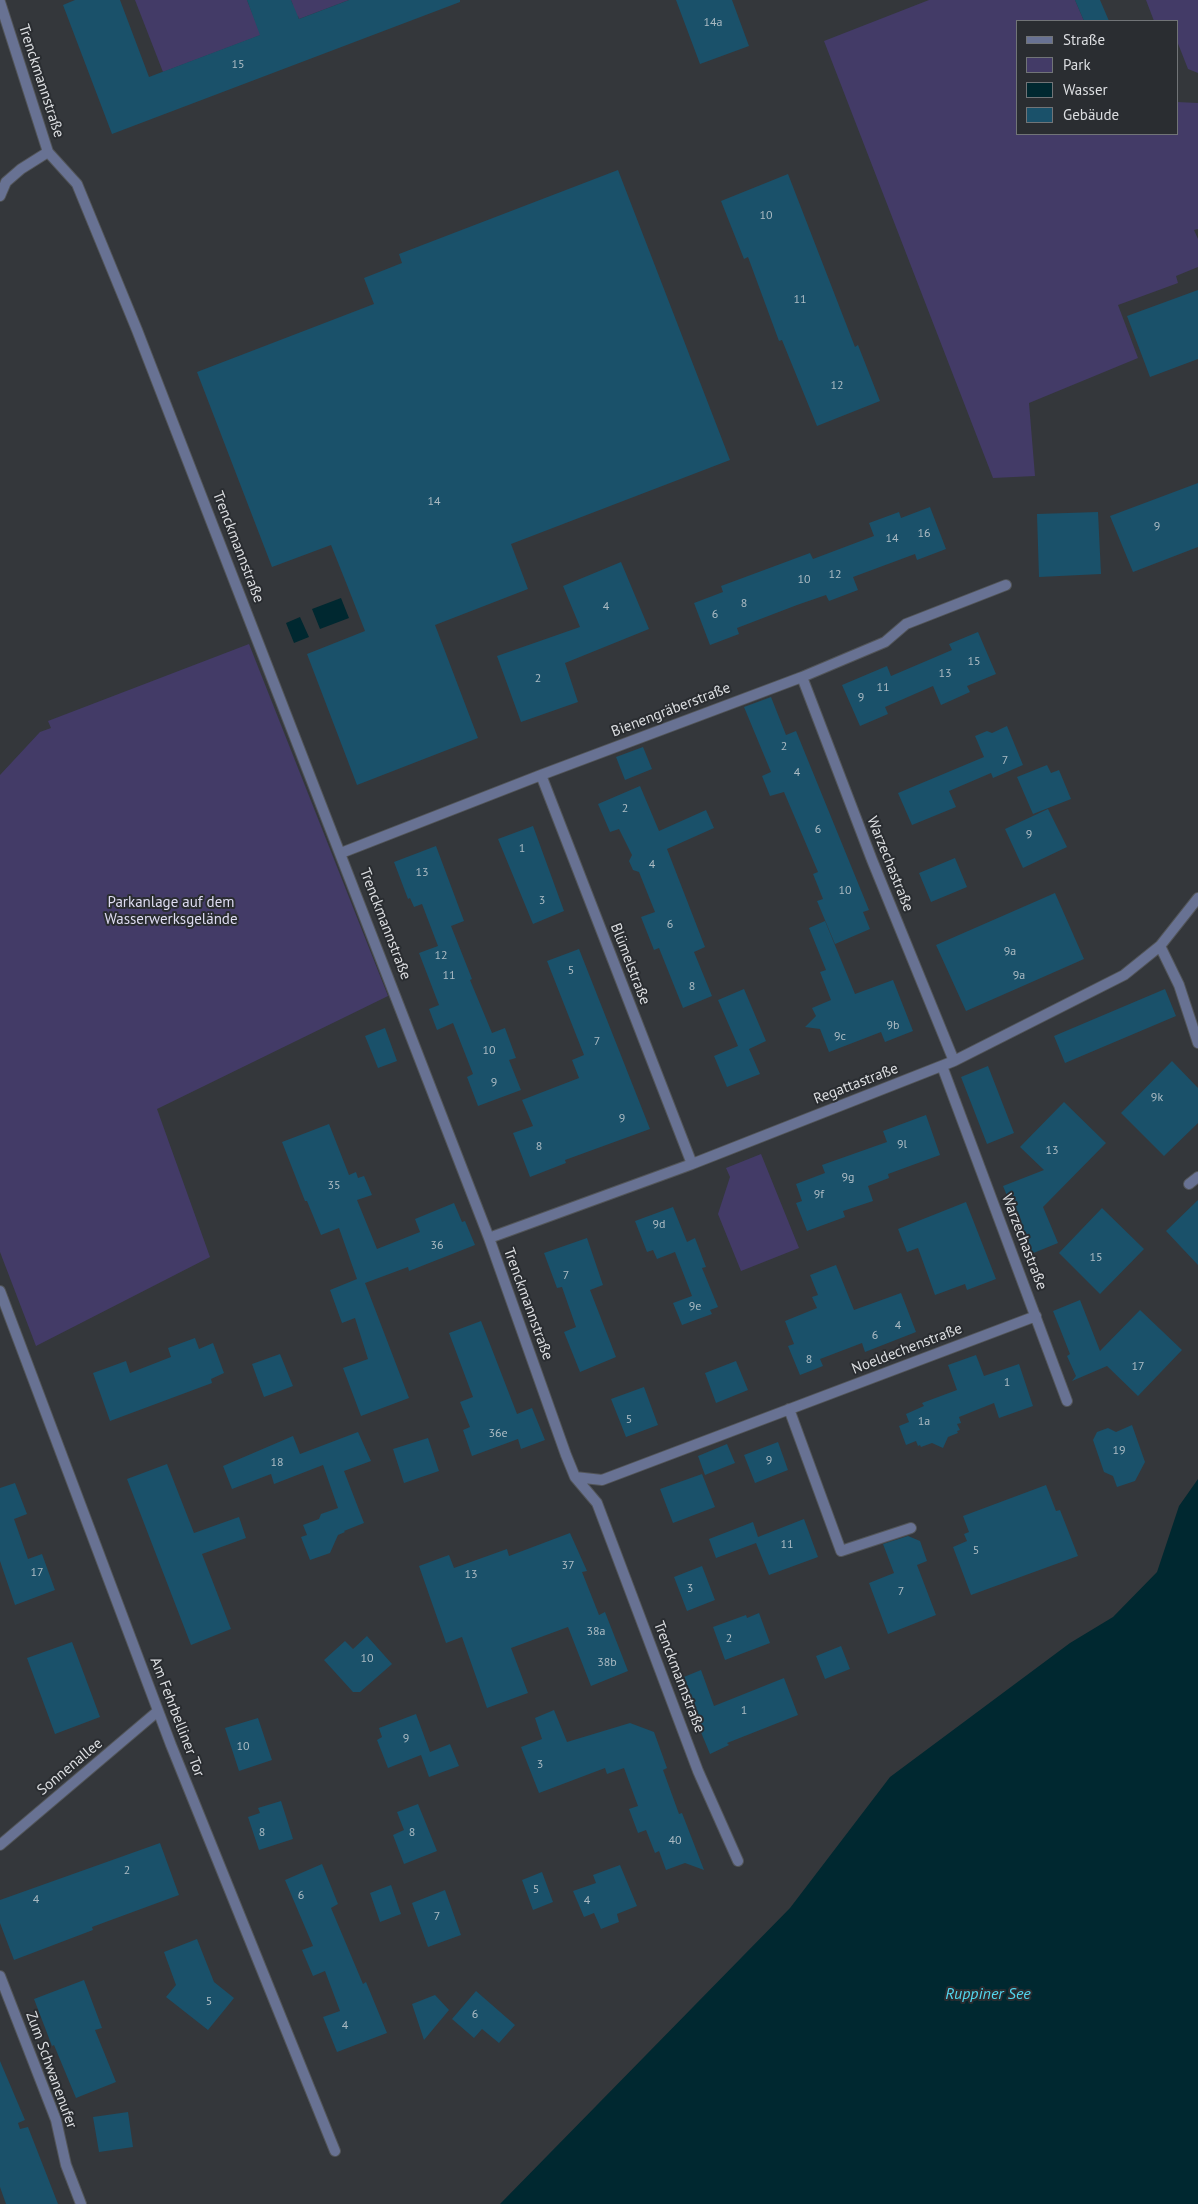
<!DOCTYPE html>
<meta charset="utf-8">
<style>
body{margin:0}
#map{position:relative;width:1198px;height:2204px;overflow:hidden;background:#34373b;font-family:"PT Sans",sans-serif}
canvas{display:block}
.legend{position:absolute;left:1016px;top:20px;width:162px;height:115px;box-sizing:border-box;background:#2a2d31;border:1px solid #717477;margin:0;padding:6px 9px;list-style:none;font-size:15px;color:#dcdee1}
.legend li{display:flex;align-items:center;gap:10px;height:25px}
.legend b{width:25px;border:1px solid #717477}
</style>
<div id="map">
<canvas width="1198" height="2204"></canvas>
<ul class="legend">
<li><b style="height:6px;background:#687293"></b>Straße</li>
<li><b style="height:14px;background:#433b67"></b>Park</li>
<li><b style="height:14px;background:#002830"></b>Wasser</li>
<li><b style="height:14px;background:#1a516a"></b>Gebäude</li>
</ul>
</div>
<script>
const ctx = document.querySelector('canvas').getContext('2d');
ctx.lineJoin = 'round';
function fill(path, color) {
  ctx.fillStyle = color;
  ctx.fill(path, 'evenodd');
}
function poly(rows) {
  const path = new Path2D();
  for (const r of rows) {
    path.moveTo(r[0], r[1]);
    for (let i = 2; i < r.length; i += 2) path.lineTo(r[i], r[i + 1]);
  }
  return path;
}
function stroke(path, color, width, dash) {
  ctx.strokeStyle = color;
  ctx.lineWidth = width;
  ctx.lineCap = dash ? 'butt' : 'round';
  ctx.setLineDash(dash || []);
  ctx.stroke(path);
}
function drawText(font, color, halo, rows, align = 'center') {
  ctx.font = font + ' "PT Sans",sans-serif';
  ctx.lineWidth = 4;
  ctx.setLineDash([]);
  ctx.textBaseline = 'middle';
  ctx.strokeStyle = halo;
  ctx.fillStyle = color;
  for (const [text, x, y, turn = 0] of rows) {
    ctx.save();
    ctx.translate(x, y);
    ctx.rotate((+turn || 0) * Math.PI / 180);
    ctx.textAlign = isNaN(turn) ? turn : align;
    if (halo) ctx.strokeText(text, 0, 0);
    ctx.fillText(text, 0, 0);
    ctx.restore();
  }
}
const green = poly([
 [135,0,247,0,261,35,163,72],
 [291,0,349,0,299,19,298,16,284,22,293,5],
 [929,0,1075,0,1084,21,1017,21,1017,134,1177,134,1177,102,1198,103,1198,229,1194,230,1198,239,1198,267,1176,276,1178,283,1118,305,1138,358,1029,403,1035,476,993,478,824,41],
 [1146,0,1198,0,1198,73,1188,69,1177,41,1177,21,1154,21],
 [249,644,388,996,157,1109,210,1257,36,1346,0,1252,0,775,40,732,51,728,48,721],
 [761,1154,799,1248,741,1271,718,1214,730,1177,726,1168]
]);
const water = poly([
 [341,598,349,618,320,629,312,609],
 [300,617,309,637,294,643,286,623],
 [1198,1479,1198,2204,500,2204,790,1908,890,1777,1070,1643,1113,1617,1157,1572,1179,1506]
]);
const building = poly([
 [75,0,120,0,149,77,260,35,247,0,291,0,299,19,349,0,460,0,460,2,112,134,63,5],
 [676,0,732,0,749,46,700,64],
 [1075,0,1100,0,1109,21,1084,21],
 [618,170,730,460,511,544,528,589,435,625,478,738,357,785,307,654,365,631,347,585,331,545,272,567,197,372,374,304,364,278,402,263,399,254],
 [788,174,855,347,858,345,880,401,817,426,782,340,779,341,748,257,744,259,721,201],
 [1198,290,1198,359,1150,377,1127,316],
 [1198,483,1198,547,1133,572,1110,516],
 [930,507,946,549,917,560,915,554,853,577,858,590,829,601,826,595,797,605,737,628,739,634,710,645,694,603,723,592,721,586,810,553,813,559,874,536,869,523,899,512,901,518],
 [1098,512,1101,574,1039,577,1037,514],
 [621,562,649,629,565,663,578,702,521,722,497,656,580,627,563,586],
 [978,632,996,674,967,686,970,692,941,705,933,686,885,707,888,714,860,726,842,685,887,666,891,676,952,650,949,644],
 [771,697,786,735,796,731,869,910,863,912,870,929,835,944,817,901,823,899,813,874,818,872,784,792,770,796,762,776,771,772,744,707],
 [1007,726,1023,765,993,778,991,773,949,791,956,807,912,825,898,793,984,757,975,736,987,731,992,733],
 [643,747,652,769,625,780,616,757],
 [1047,765,1051,773,1059,770,1071,799,1033,814,1017,777],
 [640,786,659,831,706,810,714,828,667,849,705,947,694,952,712,996,683,1008,659,948,654,950,641,917,655,912,639,872,633,870,629,861,632,855,619,829,610,832,598,804],
 [1048,809,1067,847,1023,868,1005,829],
 [533,826,564,911,533,924,498,839],
 [436,846,464,921,451,926,472,979,470,980,492,1033,505,1028,516,1058,509,1060,521,1090,478,1106,467,1077,473,1074,453,1023,437,1030,429,1009,439,1005,419,953,438,946,422,904,414,907,410,898,408,899,394,862],
 [955,858,967,887,931,902,919,873],
 [1055,893,1084,959,966,1011,936,945],
 [825,921,855,994,893,980,913,1031,885,1042,881,1032,829,1052,820,1029,805,1027,816,1016,812,1008,831,1000,820,972,826,970,809,928],
 [579,949,650,1129,565,1160,566,1163,530,1177,513,1133,533,1126,522,1100,579,1078,572,1060,584,1055,547,961],
 [744,989,766,1041,749,1049,760,1074,727,1087,714,1056,738,1046,718,1000],
 [1165,989,1176,1016,1065,1063,1054,1036],
 [385,1028,397,1061,378,1068,365,1036],
 [1172,1061,1198,1088,1198,1123,1164,1156,1121,1113],
 [988,1066,1014,1133,987,1144,961,1077],
 [1064,1102,1106,1143,1043,1207,1058,1243,1031,1254,1003,1186,1044,1170,1020,1147],
 [926,1115,940,1155,888,1174,889,1178,868,1186,873,1201,843,1211,845,1217,807,1231,796,1203,802,1201,796,1184,825,1173,822,1165,887,1142,883,1131],
 [329,1124,349,1175,356,1172,358,1178,364,1176,372,1195,357,1200,377,1249,420,1232,415,1219,454,1203,462,1222,465,1221,475,1245,409,1271,408,1267,365,1283,409,1398,361,1416,343,1368,368,1359,355,1318,342,1323,330,1290,357,1279,339,1228,321,1235,307,1201,305,1201,282,1142],
 [1198,1200,1198,1265,1166,1231],
 [966,1202,996,1279,967,1290,965,1284,935,1295,918,1248,907,1252,898,1229],
 [673,1207,687,1242,695,1238,706,1267,702,1268,718,1307,710,1310,712,1314,682,1325,673,1303,692,1296,675,1252,657,1259,653,1250,647,1252,635,1221],
 [1102,1208,1144,1249,1100,1294,1059,1253],
 [587,1238,603,1285,590,1290,616,1357,580,1372,564,1332,576,1327,562,1287,557,1288,544,1253],
 [836,1265,854,1310,901,1293,916,1332,865,1352,862,1343,820,1359,823,1366,800,1375,788,1346,794,1344,785,1321,817,1308,812,1297,818,1295,810,1275],
 [1080,1300,1100,1351,1140,1310,1182,1350,1138,1396,1107,1366,1072,1381,1076,1376,1067,1356,1070,1354,1053,1311],
 [481,1321,517,1414,532,1408,545,1440,521,1449,518,1439,472,1456,463,1430,470,1427,460,1402,473,1397,449,1333],
 [195,1338,199,1349,213,1343,224,1373,211,1379,212,1383,110,1421,93,1373,126,1361,130,1373,171,1357,168,1348],
 [280,1354,293,1386,264,1397,252,1364],
 [976,1355,984,1376,1019,1364,1033,1406,999,1418,994,1403,959,1417,961,1423,957,1424,960,1430,957,1431,958,1433,948,1437,943,1448,932,1443,921,1447,920,1445,918,1446,916,1441,906,1445,899,1426,909,1422,906,1414,924,1406,922,1403,957,1390,948,1365],
 [736,1361,748,1390,716,1403,705,1373],
 [644,1387,658,1425,626,1437,611,1399],
 [1132,1425,1145,1462,1135,1481,1117,1487,1113,1476,1104,1472,1093,1440,1097,1432,1108,1428,1116,1432],
 [358,1432,371,1461,344,1471,364,1523,344,1531,345,1532,338,1535,330,1553,310,1560,301,1537,307,1535,303,1525,319,1519,321,1514,338,1508,323,1465,274,1484,271,1474,232,1489,223,1466,293,1436,300,1454],
 [428,1438,439,1471,404,1483,393,1449],
 [778,1442,788,1470,755,1483,744,1455],
 [727,1444,735,1463,705,1475,698,1456],
 [167,1464,194,1533,239,1517,246,1538,202,1554,231,1629,191,1645,127,1479],
 [702,1474,715,1507,673,1523,660,1489],
 [15,1483,27,1514,14,1519,28,1559,42,1554,55,1590,15,1605,0,1561,0,1488],
 [1046,1485,1056,1511,1060,1510,1078,1556,971,1595,953,1547,967,1541,964,1534,969,1532,963,1516],
 [804,1519,818,1557,769,1575,756,1543,716,1558,709,1539,753,1522,758,1537],
 [570,1533,587,1571,582,1572,599,1615,605,1612,628,1671,591,1686,568,1627,511,1648,528,1693,487,1708,462,1637,446,1643,419,1566,449,1555,454,1568,507,1549,509,1556],
 [908,1536,920,1541,927,1561,917,1565,936,1615,888,1634,869,1583,894,1573,883,1544],
 [702,1566,715,1600,687,1611,674,1577],
 [759,1613,770,1643,725,1660,713,1627,746,1615,747,1618],
 [367,1636,392,1664,360,1692,353,1692,324,1660,345,1641,353,1649],
 [72,1642,100,1717,55,1734,27,1658],
 [841,1646,850,1669,825,1679,816,1656],
 [701,1670,714,1706,784,1678,798,1715,727,1743,729,1745,710,1754,679,1679],
 [554,1710,567,1742,630,1723,654,1732,667,1768,663,1770,679,1814,682,1813,704,1870,685,1863,666,1870,659,1851,655,1853,646,1830,638,1833,629,1809,638,1806,624,1768,607,1774,605,1768,539,1793,521,1747,542,1739,535,1718],
 [416,1714,430,1752,450,1744,459,1766,429,1777,421,1755,388,1768,377,1740,382,1737,379,1728],
 [258,1718,272,1760,239,1771,225,1728],
 [281,1801,293,1839,259,1850,248,1817,260,1813,258,1808],
 [418,1804,437,1851,404,1864,393,1835,404,1830,397,1812],
 [160,1843,179,1895,92,1927,93,1930,14,1960,0,1923,0,1900],
 [322,1864,338,1904,331,1908,363,1984,366,1982,387,2033,337,2052,323,2017,340,2011,325,1971,313,1976,302,1950,313,1946,285,1880],
 [620,1865,637,1906,617,1914,619,1922,601,1929,594,1913,584,1917,573,1891,596,1883,593,1875],
 [542,1872,553,1902,533,1910,522,1880],
 [391,1885,401,1914,380,1922,370,1893],
 [445,1890,461,1935,428,1947,412,1903],
 [197,1939,214,1982,234,1998,208,2030,166,1997,176,1985,164,1952],
 [84,1980,102,2028,95,2030,116,2082,76,2098,54,2045,52,2046,34,1999],
 [476,1991,515,2025,499,2043,482,2029,474,2038,452,2019],
 [435,1995,449,2010,424,2040,412,2004],
 [0,2061,25,2120,18,2123,20,2129,28,2127,58,2204,6,2204,0,2187],
 [128,2112,133,2147,99,2152,93,2117]
]);
const street = poly([
 [0,2,48,152,77,184,137,330,489,1238,566,1455,575,1477,597,1503,698,1771,738,1861],
 [0,196,6,182,21,169,48,152],
 [802,677,872,860,954,1061],
 [541,775,692,1164],
 [341,853,541,775,802,677,885,642,906,624,1006,585],
 [1160,946,1179,985,1198,1043],
 [942,1066,1067,1401],
 [1189,1184,1198,1177],
 [489,1238,692,1164,954,1061,1124,975,1160,946,1198,898],
 [0,1291,171,1745,335,2151],
 [789,1409,841,1551,911,1528],
 [575,1477,602,1480,1036,1316],
 [0,1845,158,1711],
 [0,1976,56,2120,66,2165,81,2204]
]);
const numberNames = [
 ["14a",713,23],
 ["15",238,65],
 ["10",766,216],
 ["11",800,300],
 ["12",837,386],
 ["14",434,502],
 ["9",1157,527],
 ["16",924,534],
 ["14",892,539],
 ["12",835,575],
 ["10",804,580],
 ["8",744,604],
 ["4",606,607],
 ["6",715,615],
 ["15",974,662],
 ["13",945,674],
 ["2",538,679],
 ["11",883,688],
 ["9",861,698],
 ["2",784,747],
 ["7",1005,761],
 ["4",797,773],
 ["2",625,809],
 ["6",818,830],
 ["9",1029,835],
 ["1",522,849],
 ["4",652,865],
 ["13",422,873],
 ["10",845,891],
 ["3",542,901],
 ["6",670,925],
 ["9a",1010,952],
 ["12",441,956],
 ["5",571,971],
 ["11",449,976],
 ["9a",1019,976],
 ["8",692,987],
 ["9b",893,1026],
 ["9c",840,1037],
 ["7",597,1042],
 ["10",489,1051],
 ["9",494,1083],
 ["9k",1157,1098],
 ["9",622,1119],
 ["9l",902,1145],
 ["8",539,1147],
 ["13",1052,1151],
 ["9g",848,1178],
 ["35",334,1186],
 ["9f",819,1195],
 ["9d",659,1225],
 ["36",437,1246],
 ["15",1096,1258],
 ["7",566,1276],
 ["9e",695,1307],
 ["4",898,1326],
 ["6",875,1336],
 ["8",809,1360],
 ["17",1138,1367],
 ["1",1007,1383],
 ["5",629,1420],
 ["1a",924,1422],
 ["36e",498,1434],
 ["19",1119,1451],
 ["9",769,1461],
 ["18",277,1463],
 ["11",787,1545],
 ["5",976,1551],
 ["37",568,1566],
 ["17",37,1573],
 ["13",471,1575],
 ["3",690,1589],
 ["7",901,1592],
 ["38a",596,1632],
 ["2",729,1639],
 ["10",367,1659],
 ["38b",607,1663],
 ["1",744,1711],
 ["9",406,1739],
 ["10",243,1747],
 ["3",540,1765],
 ["8",262,1833],
 ["8",412,1833],
 ["40",675,1841],
 ["2",127,1871],
 ["5",536,1890],
 ["6",301,1896],
 ["4",36,1900],
 ["4",587,1901],
 ["7",437,1917],
 ["5",209,2002],
 ["6",475,2015],
 ["4",345,2026]
];
const streetNames = [
 ["Trenckmannstraße",41,81,72],
 ["Trenckmannstraße",238,547,69],
 ["Bienengräberstraße",671,710,-21],
 ["Warzechastraße",890,864,68],
 ["Trenckmannstraße",385,924,69],
 ["Blümelstraße",630,964,69],
 ["Regattastraße",856,1084,-21],
 ["Warzechastraße",1024,1242,69],
 ["Trenckmannstraße",528,1304,70],
 ["Noeldechenstraße",907,1349,-21],
 ["Trenckmannstraße",679,1677,69],
 ["Am Fehrbelliner Tor",177,1717,69],
 ["Sonnenallee",70,1767,-40],
 ["Zum Schwanenufer",51,2070,70]
];
const parkNames = [
 ["Parkanlage auf dem",171,903],
 ["Wasserwerksgelände",171,920]
];
const waterNames = [
 ["Ruppiner See",988,1994]
];
fill(green, '#433b67');
fill(water, '#002830');
fill(building, '#1a516a');
stroke(street, '#525559', 12);
stroke(street, '#687293', 10);
drawText('12px', '#acbbc3', null, numberNames);
drawText('15px', '#dcdee1', '#2a2d31', streetNames);
drawText('15px', '#dedcf1', '#2a2d31', parkNames);
drawText('italic 16px', '#52d6ef', '#2a2d31', waterNames);
</script>
